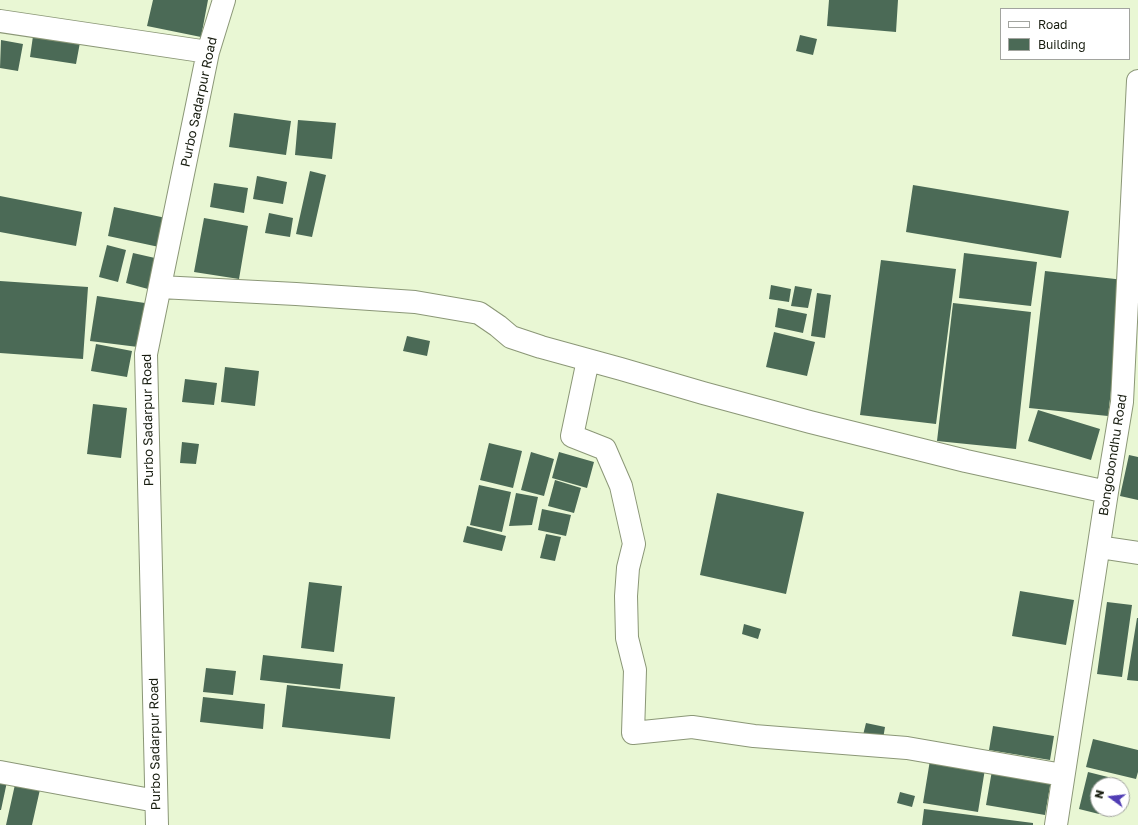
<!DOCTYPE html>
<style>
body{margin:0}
#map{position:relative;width:1138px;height:825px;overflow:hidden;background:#e9f7d4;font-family:"Golos Text",sans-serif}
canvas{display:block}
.legend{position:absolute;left:1000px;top:8px;width:130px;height:52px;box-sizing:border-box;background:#fff;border:1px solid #a2a49f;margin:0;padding:5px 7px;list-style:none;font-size:12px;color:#171c0f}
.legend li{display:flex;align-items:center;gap:8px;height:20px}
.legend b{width:20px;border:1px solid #a2a49f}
.north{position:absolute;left:1090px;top:777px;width:40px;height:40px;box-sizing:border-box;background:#fff;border:1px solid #a2a49f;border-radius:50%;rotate:285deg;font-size:11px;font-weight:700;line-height:16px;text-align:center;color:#171c0f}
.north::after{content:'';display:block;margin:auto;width:14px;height:18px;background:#503db4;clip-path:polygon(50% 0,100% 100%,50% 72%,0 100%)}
</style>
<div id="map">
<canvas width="1138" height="825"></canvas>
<ul class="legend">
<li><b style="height:5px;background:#fff"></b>Road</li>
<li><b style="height:11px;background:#4b6a56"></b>Building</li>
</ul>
<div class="north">N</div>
</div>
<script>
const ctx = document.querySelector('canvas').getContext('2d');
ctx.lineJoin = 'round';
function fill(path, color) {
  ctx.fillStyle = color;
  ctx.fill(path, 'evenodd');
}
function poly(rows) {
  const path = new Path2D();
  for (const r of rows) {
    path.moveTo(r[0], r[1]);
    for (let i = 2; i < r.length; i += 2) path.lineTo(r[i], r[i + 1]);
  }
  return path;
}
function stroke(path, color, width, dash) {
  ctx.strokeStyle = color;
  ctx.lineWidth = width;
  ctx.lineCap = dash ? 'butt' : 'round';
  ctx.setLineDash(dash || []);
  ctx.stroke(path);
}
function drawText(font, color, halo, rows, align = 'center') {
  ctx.font = font + ' "Golos Text",sans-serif';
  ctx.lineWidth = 4;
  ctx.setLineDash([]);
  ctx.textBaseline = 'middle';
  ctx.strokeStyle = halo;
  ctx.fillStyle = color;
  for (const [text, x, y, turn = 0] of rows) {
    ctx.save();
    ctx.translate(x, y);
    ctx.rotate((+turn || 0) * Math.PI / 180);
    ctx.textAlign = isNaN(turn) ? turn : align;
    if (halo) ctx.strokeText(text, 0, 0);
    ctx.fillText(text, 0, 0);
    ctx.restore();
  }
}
const building = poly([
 [153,0,208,0,201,37,147,26],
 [829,0,898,0,896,32,827,26],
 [34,29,81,37,76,64,30,57],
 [800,35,817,39,813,55,796,51],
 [1,40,23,44,18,71,0,68],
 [234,113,291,121,286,155,229,147],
 [298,120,336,123,332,159,295,155],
 [310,171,326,175,312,237,296,234],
 [257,176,287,182,283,204,253,199],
 [214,183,248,188,244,213,210,207],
 [913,185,1069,211,1061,258,906,232],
 [0,196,82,212,76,246,0,232],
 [114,207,166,218,159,247,108,236],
 [269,213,293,218,290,237,265,233],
 [204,218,248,226,239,279,194,272],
 [107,245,126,250,118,282,99,277],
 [133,253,155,258,148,289,126,283],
 [964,253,1037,262,1031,306,959,298],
 [881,260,956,269,936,424,860,415],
 [1045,271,1124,280,1108,416,1029,408],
 [0,281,88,287,83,359,0,353],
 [771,285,791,289,789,302,769,299],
 [795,286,812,289,808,308,791,306],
 [817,293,831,295,825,338,811,336],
 [97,296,145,303,138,347,90,341],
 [953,303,1031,312,1016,449,937,441],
 [778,308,807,314,803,333,775,327],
 [774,332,815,342,807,376,766,367],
 [407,336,430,341,427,356,403,351],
 [96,344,132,351,127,377,91,371],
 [225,367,259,371,255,406,221,402],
 [185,379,217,383,214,405,182,402],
 [93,404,127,408,121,458,87,454],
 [1038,410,1100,429,1091,460,1028,441],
 [182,442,199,444,196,464,180,463],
 [489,443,522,451,513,488,480,480],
 [531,452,554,459,544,496,521,490],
 [559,452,594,462,587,488,552,478],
 [1129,455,1138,457,1138,500,1120,496],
 [555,480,581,488,574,513,548,506],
 [479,485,511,492,502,532,470,525],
 [516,493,538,497,532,525,509,526],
 [717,493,804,512,786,594,700,575],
 [542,509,571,515,566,536,538,530],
 [467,526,506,536,502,551,463,542],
 [546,534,561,537,555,561,540,558],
 [309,582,342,586,334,652,301,648],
 [1020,591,1074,600,1066,645,1012,636],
 [1107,602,1132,605,1122,677,1097,674],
 [1137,618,1138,618,1138,681,1127,680],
 [744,624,761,629,758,639,742,634],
 [263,655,343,664,340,689,260,680],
 [206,668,236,671,233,695,203,692],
 [287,685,395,697,390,739,282,727],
 [203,697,265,704,263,729,200,722],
 [866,723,885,727,883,739,863,735],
 [993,726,1054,736,1050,760,989,750],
 [1093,739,1138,750,1138,772,1136,779,1086,767],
 [994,759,1053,769,1045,815,986,805],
 [930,760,985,769,978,812,923,803],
 [1088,772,1108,777,1106,785,1098,785,1098,809,1100,809,1099,814,1079,809],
 [0,776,8,777,1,810,0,810],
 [16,780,41,785,32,825,6,825],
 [900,792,915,796,912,807,897,803],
 [924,809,1033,823,1033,825,922,825]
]);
const minor = poly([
 [0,21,208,52],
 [160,287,296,294,415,302,479,313,498,326,511,337,541,347,621,369,703,393,810,422,966,461,1107,492],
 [588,360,572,436,605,449,621,486,634,544,628,568,626,596,627,638,635,670,633,733,692,727,754,736,907,748,1063,775],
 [1099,547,1138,553],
 [0,772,156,801],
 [157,825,146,354,208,52,224,0],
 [1056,825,1107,492,1122,402,1138,81]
]);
const streetNames = [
 ["Purbo Sadarpur Road",199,102,-78],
 ["Purbo Sadarpur Road",148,420,-91],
 ["Bongobondhu Road",1113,455,-81],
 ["Purbo Sadarpur Road",155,744,-91]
];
fill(building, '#4b6a56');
stroke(minor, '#8b9777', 24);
stroke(minor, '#fff', 22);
drawText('13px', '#171c0f', '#fff', streetNames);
</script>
